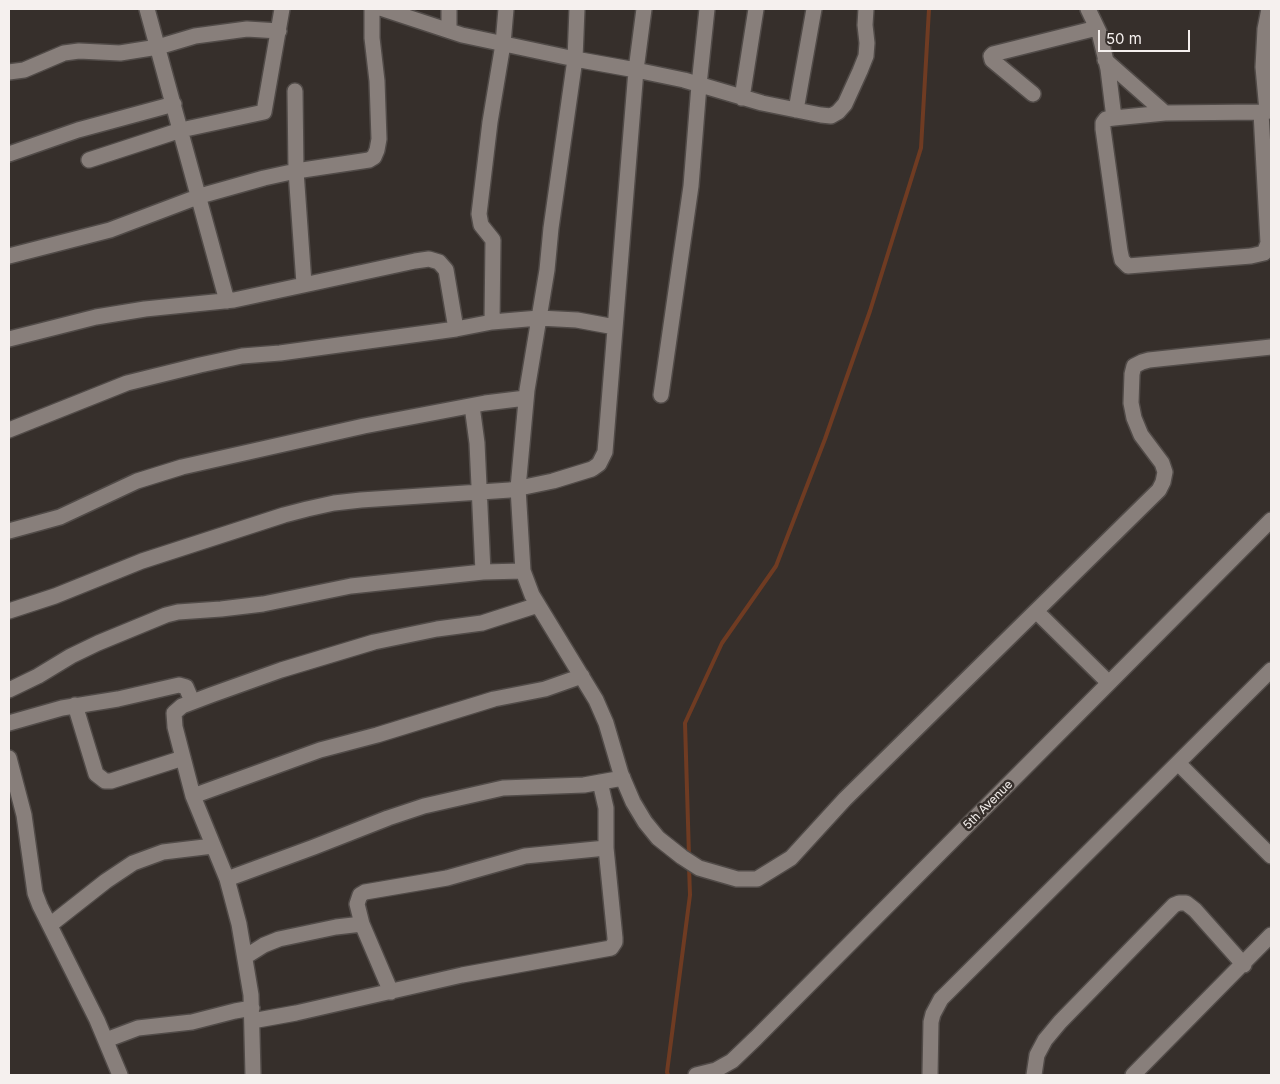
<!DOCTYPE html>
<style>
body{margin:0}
#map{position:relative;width:1280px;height:1084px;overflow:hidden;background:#362f2b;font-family:Inter,sans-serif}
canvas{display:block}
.frame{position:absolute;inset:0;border:10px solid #f5f0ee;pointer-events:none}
.scale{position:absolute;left:1098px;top:30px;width:92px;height:22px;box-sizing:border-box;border:2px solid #f5f0ee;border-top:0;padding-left:6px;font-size:15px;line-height:18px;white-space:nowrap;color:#f5f0ee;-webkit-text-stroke:4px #362f2b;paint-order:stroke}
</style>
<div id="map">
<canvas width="1280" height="1084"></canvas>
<div class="frame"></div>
<div class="scale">50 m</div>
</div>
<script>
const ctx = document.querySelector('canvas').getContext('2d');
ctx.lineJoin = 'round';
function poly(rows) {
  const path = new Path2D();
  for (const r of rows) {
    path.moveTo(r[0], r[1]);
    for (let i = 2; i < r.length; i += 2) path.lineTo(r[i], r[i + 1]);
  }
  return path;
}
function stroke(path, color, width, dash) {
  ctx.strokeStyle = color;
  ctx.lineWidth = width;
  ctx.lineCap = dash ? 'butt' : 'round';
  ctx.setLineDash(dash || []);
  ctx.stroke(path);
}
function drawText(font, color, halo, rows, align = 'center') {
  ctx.font = font + ' Inter,sans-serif';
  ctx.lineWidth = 5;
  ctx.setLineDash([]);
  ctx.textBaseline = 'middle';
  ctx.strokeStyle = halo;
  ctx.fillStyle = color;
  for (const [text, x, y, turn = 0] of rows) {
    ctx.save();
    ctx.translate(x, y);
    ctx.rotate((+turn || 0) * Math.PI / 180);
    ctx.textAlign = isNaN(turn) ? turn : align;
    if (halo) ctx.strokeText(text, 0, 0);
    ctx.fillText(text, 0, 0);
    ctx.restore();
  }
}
const stream = poly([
 [689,856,685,723,722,643,776,566,825,439,870,311,921,148,929,9],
 [668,1075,667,1072,690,895,689,866]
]);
const minor = poly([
 [147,9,227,301],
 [383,9,462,35,575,59,636,70,684,80,762,103,821,115,831,116,838,112,845,104,860,71,866,56,867,43,865,25,866,9],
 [577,9,575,59,551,228,547,270,527,390,518,488,523,571,532,595,596,700,606,723,621,774,633,802,645,822,658,838,682,857,699,868,737,879,757,879,791,858,845,799,1159,490,1163,482,1165,472,1162,463,1141,435,1134,418,1131,403,1132,374,1134,366,1142,362,1149,360,1271,347],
 [1088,9,1099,32,1108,69,1114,118,1165,113,1261,112,1270,111],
 [449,30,449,9],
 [1105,60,1165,113],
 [9,72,24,70,64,53,79,51,120,53,158,47,195,36,247,29,279,31],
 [295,91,296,171,304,284],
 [1033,94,992,60,991,56,993,54,1097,28],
 [742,98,756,9],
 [796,110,814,9],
 [1267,111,1263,67,1265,29,1269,9],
 [1114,118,1106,119,1103,123,1103,129,1120,251,1122,260,1128,266,1251,256,1264,253,1268,243,1261,112],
 [9,154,78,130,174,104],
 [89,160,181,130,264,112,282,9],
 [9,256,110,230,200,196,264,178,296,171,369,160,374,157,377,150,379,139,377,81,372,38,372,9],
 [492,322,493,240,481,225,479,214,490,122,503,44,506,9],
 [9,339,96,317,145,309,234,300,415,261,429,259,439,262,446,270,456,329],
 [661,395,691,186,699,85,707,9],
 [472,406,477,443,483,572],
 [9,430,127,383,200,365,242,356,280,353,456,329,492,322,539,318,577,320,615,327],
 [9,531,60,517,137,481,182,467,364,426,485,403,526,398],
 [9,611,55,596,142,561,284,515,307,509,334,503,361,500,510,490,553,481,592,469,599,464,605,452,636,70,644,9],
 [1037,612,1109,683],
 [9,690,38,676,71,656,98,643,166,615,178,612,221,609,263,604,351,586,483,572,523,571],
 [75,705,96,774,105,781,111,781,183,758],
 [9,723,62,708,118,699,179,685,186,687,192,701],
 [9,758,24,815,35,893,40,906,97,1020,120,1075],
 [1178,763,1271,856],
 [193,796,320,750,377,735,494,699,545,689,582,676],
 [227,879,314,847,388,818,424,806,503,788,584,785,623,778],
 [50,925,106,881,133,863,163,852,213,846],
 [245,957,264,945,279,939,336,927,362,924],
 [391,992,362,924,357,904,360,895,365,892,447,878,525,856,606,848],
 [252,1021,296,1013,462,975,611,948,615,942,615,938,606,848,606,808,600,782],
 [106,1040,138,1028,192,1022,235,1011,252,1008],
 [253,1075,251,995,239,924,227,879,193,796,175,727,174,713,182,706,211,695,281,670,374,642,437,629,482,623,538,605],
 [696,1075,716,1070,723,1066,732,1061,756,1038,1271,520],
 [930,1075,931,1022,933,1014,941,999,1271,670],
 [1034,1075,1037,1055,1045,1040,1060,1022,1174,905,1179,903,1186,903,1195,910,1244,965],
 [1133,1075,1271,935]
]);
const streetNames = [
 ["5th Avenue",988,805,-45]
];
stroke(stream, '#6f3b22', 4);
stroke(minor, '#514b48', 18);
stroke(minor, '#887f7b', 15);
drawText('12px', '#f5f0ee', '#362f2b', streetNames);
</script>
